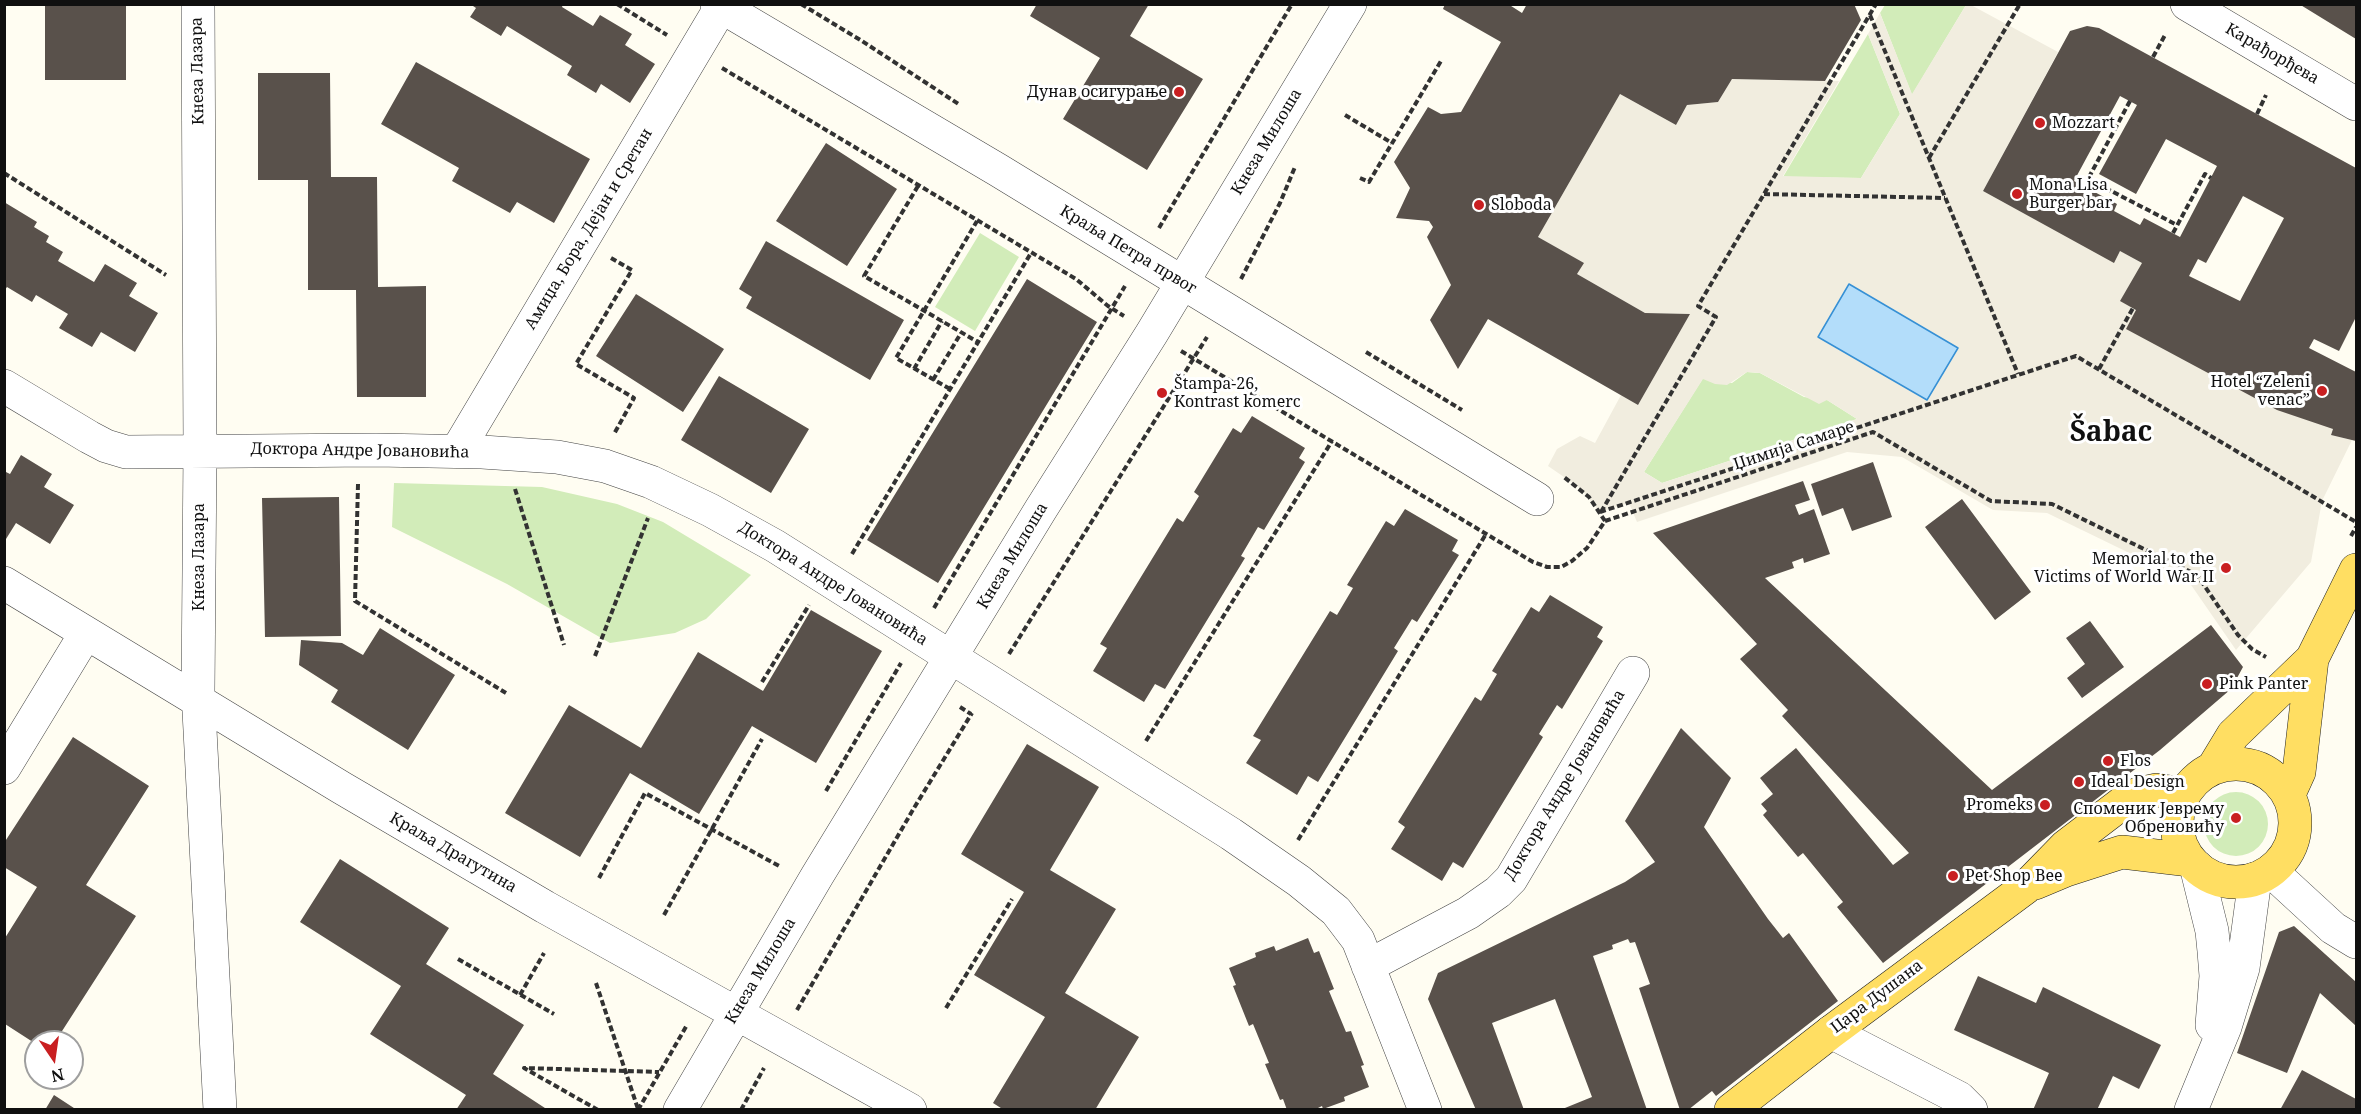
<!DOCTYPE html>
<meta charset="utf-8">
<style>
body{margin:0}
#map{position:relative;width:2361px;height:1114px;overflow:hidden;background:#fffdf2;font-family:"Noto Serif",serif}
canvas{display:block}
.frame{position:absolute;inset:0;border:6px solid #101010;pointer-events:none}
.north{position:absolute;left:24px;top:1030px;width:60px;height:60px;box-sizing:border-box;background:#fff;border:2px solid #9f9f9f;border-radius:50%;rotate:167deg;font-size:16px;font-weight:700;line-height:24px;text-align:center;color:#101010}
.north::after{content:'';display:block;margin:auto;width:21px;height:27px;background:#c91f21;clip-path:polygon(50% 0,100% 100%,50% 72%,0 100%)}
</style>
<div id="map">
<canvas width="2361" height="1114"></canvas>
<div class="frame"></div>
<div class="north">N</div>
</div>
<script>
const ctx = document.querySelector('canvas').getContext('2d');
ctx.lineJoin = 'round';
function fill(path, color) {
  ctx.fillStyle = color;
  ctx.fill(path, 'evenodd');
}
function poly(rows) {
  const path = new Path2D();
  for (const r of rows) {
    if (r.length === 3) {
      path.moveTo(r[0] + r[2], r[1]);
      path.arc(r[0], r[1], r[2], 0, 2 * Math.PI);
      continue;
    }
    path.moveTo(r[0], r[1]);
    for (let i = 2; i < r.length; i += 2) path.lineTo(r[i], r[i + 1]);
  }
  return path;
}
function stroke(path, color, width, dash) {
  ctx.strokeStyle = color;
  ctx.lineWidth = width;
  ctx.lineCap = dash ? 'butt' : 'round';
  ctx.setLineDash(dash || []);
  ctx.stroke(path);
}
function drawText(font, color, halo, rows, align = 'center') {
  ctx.font = font + ' "Noto Serif",serif';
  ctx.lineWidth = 6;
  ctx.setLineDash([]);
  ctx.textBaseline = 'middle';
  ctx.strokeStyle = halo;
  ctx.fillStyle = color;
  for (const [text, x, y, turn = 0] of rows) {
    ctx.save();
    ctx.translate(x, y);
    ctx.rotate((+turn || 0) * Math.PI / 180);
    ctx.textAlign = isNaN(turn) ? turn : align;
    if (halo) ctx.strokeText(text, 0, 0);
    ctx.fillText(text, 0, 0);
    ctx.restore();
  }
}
const green = poly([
 [1885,5,1966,5,1912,95,1880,13],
 [1868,34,1900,114,1861,178,1783,177],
 [980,233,1019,257,975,331,935,307],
 [1747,372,1760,373,1804,397,1827,400,1857,419,1662,483,1644,472,1703,378,1732,383],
 [394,483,542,487,617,504,663,522,751,575,706,619,675,633,610,643,507,584,392,527],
 [2236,824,32]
]);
const plaza = poly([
 [1966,5,1971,5,2058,52,1983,191,2114,262,2120,251,2142,263,2121,300,2333,429,2331,435,2352,440,2322,501,2311,562,2236,650,2189,582,2047,513,1993,510,1902,457,1847,452,1637,522,1629,503,1600,512,1580,488,1548,466,1557,449,1580,436,1595,443,1621,395,1638,405,1690,314,1645,313,1577,274,1583,264,1538,237,1620,94,1676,125,1687,105,1718,102,1732,79,1839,81,1783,176,1861,178,1900,114,1868,34,1880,13,1912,94],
 [1747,372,1760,373,1819,404,1827,400,1857,419,1662,483,1644,472,1703,379,1715,384,1727,385]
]);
const water = poly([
 [1849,284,1958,348,1927,400,1818,337,1849,284]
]);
const building = poly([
 [45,4,126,4,126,80,45,80],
 [470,4,563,4,562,7,593,26,600,15,632,34,625,45,655,64,630,103,601,84,596,93,567,75,572,66,507,26,501,36,470,17,476,8],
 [1037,4,1149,4,1130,36,1203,79,1147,170,1063,119,1100,58,1030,16],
 [1445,4,1508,4,1522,13,1527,4,1854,4,1861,20,1825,81,1732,79,1718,102,1687,105,1676,125,1620,94,1538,237,1584,263,1577,274,1645,313,1690,314,1638,405,1488,319,1458,369,1430,320,1451,285,1427,237,1433,227,1429,221,1396,218,1410,188,1394,162,1428,107,1441,114,1461,112,1501,42,1443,9],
 [2299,4,2356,4,2356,39],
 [2087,26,2099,28,2356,168,2356,317,2339,351,2314,339,2309,348,2356,372,2356,441,2331,435,2333,429,2277,410,2126,329,2136,310,2120,301,2142,263,2120,251,2114,263,1983,191,2070,31],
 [2120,96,2137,105,2099,174,2136,194,2166,139,2217,166,2180,237,2144,218,2140,225,2114,211,2117,204,2074,181],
 [2243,196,2284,218,2240,301,2189,276,2198,259,2206,263],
 [416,62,590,159,554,223,517,202,510,213,452,181,459,168,381,124],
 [258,73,330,73,331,177,377,177,378,287,426,286,426,397,357,397,356,290,308,290,308,180,258,180],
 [826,143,897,189,847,266,776,221],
 [4,202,37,222,34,227,49,236,46,242,63,252,58,261,94,282,105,264,137,283,129,296,158,313,135,352,101,332,92,347,59,328,68,314,36,295,32,302,7,287,4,291],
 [766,241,904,320,870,380,746,308,752,297,739,289],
 [1027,279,1097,322,938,583,867,540],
 [636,294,724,349,683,412,596,356],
 [719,376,809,429,771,493,681,440],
 [1252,416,1305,448,1299,458,1305,462,1264,530,1258,527,1241,556,1245,558,1165,689,1155,684,1144,702,1093,671,1107,648,1100,644,1177,518,1183,522,1199,496,1194,492,1233,428,1241,433],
 [21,455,52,474,44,487,74,505,50,544,16,523,6,539,4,538,4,471,10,474],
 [1873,462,1892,517,1852,531,1843,508,1822,516,1811,484],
 [1803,481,1810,500,1795,505,1799,515,1814,509,1830,554,1804,563,1803,558,1792,562,1794,568,1765,578,1992,790,2211,625,2243,667,2231,689,2160,750,1883,963,1837,907,1843,902,1803,853,1798,857,1763,815,1767,811,1761,804,1773,794,1760,778,1796,748,1893,865,1909,853,1782,716,1788,710,1740,659,1757,644,1653,533],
 [339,497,341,636,265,637,262,498],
 [1962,499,2031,592,1995,620,1925,527],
 [1405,509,1458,540,1452,551,1459,555,1417,622,1412,619,1394,648,1398,651,1318,782,1308,776,1297,795,1246,763,1261,740,1253,736,1330,611,1337,615,1353,588,1347,585,1386,521,1394,526],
 [1550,595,1603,627,1597,637,1603,641,1562,709,1557,705,1539,734,1543,737,1463,868,1453,862,1442,881,1391,849,1405,827,1398,822,1475,697,1481,701,1497,674,1492,671,1531,607,1539,612],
 [811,610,882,651,816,763,752,726,699,814,630,773,580,857,505,813,569,705,641,748,698,652,763,691],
 [2090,621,2124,667,2082,698,2067,678,2085,664,2066,638],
 [380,628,455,675,408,750,331,702,338,690,299,665,301,640,342,643,363,655],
 [1681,728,1731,778,1704,827,1768,919,1783,938,1789,933,1838,1001,1716,1096,1712,1091,1688,1110,1680,1110,1639,988,1650,984,1635,942,1630,943,1628,939,1612,945,1613,949,1593,956,1647,1110,1560,1110,1592,1097,1555,999,1492,1023,1524,1110,1476,1110,1428,999,1438,973,1625,882,1655,862,1625,821],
 [73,737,149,786,86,885,136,916,55,1042,36,1042,36,1044,5,1024,5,938,37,887,4,867,4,843],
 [1027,744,1099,787,1050,870,1116,909,1065,993,1139,1037,1095,1110,1004,1110,993,1103,1045,1017,974,975,1024,892,961,854],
 [340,859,449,928,426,964,524,1025,493,1074,548,1110,456,1110,466,1095,370,1034,401,986,300,922],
 [2294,926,2356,982,2356,1026,2320,993,2287,1073,2237,1053,2279,932],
 [1308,938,1314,953,1319,951,1334,989,1329,991,1346,1032,1351,1031,1364,1065,1361,1066,1369,1087,1344,1097,1345,1101,1323,1109,1322,1106,1314,1110,1287,1110,1283,1099,1280,1100,1265,1064,1269,1063,1253,1024,1249,1026,1233,986,1236,985,1229,968,1256,957,1255,953,1274,946,1276,951],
 [1978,976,2036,1003,2043,987,2161,1045,2139,1089,2113,1076,2097,1110,2033,1110,2049,1073,1954,1030],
 [2302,1070,2356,1099,2356,1110,2280,1110],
 [54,1095,77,1110,45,1110]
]);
const path = poly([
 [617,4,667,35],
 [801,4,862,41,960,105],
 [1870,15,2018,374],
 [2153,57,2165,35],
 [722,68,1076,279,1108,306,1124,316],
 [2130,101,2088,179,2177,225],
 [2257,114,2266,95],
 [1345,115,1392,143],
 [1929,158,2020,4],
 [4,173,166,275],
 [1360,178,1369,182,1441,61],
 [918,186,864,276,978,342],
 [1764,194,1945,198],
 [1159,228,1292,4],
 [2173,233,2205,174,2211,178],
 [611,258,632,270,576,364,634,398,614,434],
 [1241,279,1280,203,1295,167],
 [1181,351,1533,562,1547,567,1561,567,1572,561,1587,548,1605,521,1589,497,1564,477],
 [1366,352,1462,410],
 [914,369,942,321],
 [2099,369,2133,308],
 [933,380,961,333],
 [950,389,896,358,977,221],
 [358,484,355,601,506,693],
 [515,489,564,645],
 [1600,512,2076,356,2356,522],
 [1601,512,1716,317,1698,306,1876,4],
 [1605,521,1873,432,1991,501,2052,504,2197,575,2238,635,2252,649,2266,657],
 [2351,536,2356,527],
 [852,554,1031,253],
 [934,608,1125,286],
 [1009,654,1207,337],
 [595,656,648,518],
 [762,682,809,605],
 [960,707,971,714],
 [1146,741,1332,441],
 [826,791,901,663],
 [1298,840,1486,534],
 [599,878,645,793,781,867],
 [664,915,762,739],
 [458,959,554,1014],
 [596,983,638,1109],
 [520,995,544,953],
 [946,1008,1012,899],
 [797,1010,914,808,972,713],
 [598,1110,524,1068,659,1072],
 [638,1110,687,1025],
 [741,1110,764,1068]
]);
const minor = poly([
 [198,4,200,450,198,692,220,1110],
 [717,4,998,170,1537,499],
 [2187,4,2356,104],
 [4,386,89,437,106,446,126,452,376,450,482,452,557,457,605,466,651,482,710,510,775,546,1231,834,1299,881,1336,911,1358,940,1425,1110],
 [457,451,721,7],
 [4,583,342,788,545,907,910,1110],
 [4,768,86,633],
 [2196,866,2212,931,2214,951,2216,976,2212,1025],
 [2271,871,2333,928,2356,942],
 [1368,966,1468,913,1498,892,1511,879,1633,673],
 [1831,1032,1959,1098,1971,1110],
 [680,1110,817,876,1041,509,1152,333,1350,4],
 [2191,1110,2225,1027,2243,968,2255,879]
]);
const major = poly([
 [2236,823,59],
 [2213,768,2233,735,2312,659,2356,570],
 [2289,794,2299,772,2312,659],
 [2035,883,2066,870,2122,852,2190,860],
 [1731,1110,1831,1032,2025,888,2066,846,2121,804,2138,794,2156,790,2184,794]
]);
const markers = [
 [1179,92,6,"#c91f21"],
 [2040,123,6,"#c91f21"],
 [2017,194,6,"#c91f21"],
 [1479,205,6,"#c91f21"],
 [2322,391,6,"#c91f21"],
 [1162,393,6,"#c91f21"],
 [2226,568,6,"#c91f21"],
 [2207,684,6,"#c91f21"],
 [2108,761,6,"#c91f21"],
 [2079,782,6,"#c91f21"],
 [2045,805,6,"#c91f21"],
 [2236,818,6,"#c91f21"],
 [1953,876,6,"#c91f21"]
];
const streetNames = [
 ["Карађорђева",2272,54,30],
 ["Кнеза Лазара",198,71,-91],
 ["Кнеза Милоша",1267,142,-59],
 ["Амиџа, Бора, Дејан и Сретан",589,229,-59],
 ["Краља Петра првог",1128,250,31],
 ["Џимија Самаре",1794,446,-18],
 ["Доктора Андре Јовановића",360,451,1],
 ["Кнеза Милоша",1013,556,-59],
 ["Кнеза Лазара",199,557,-90],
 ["Доктора Андре Јовановића",833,584,32],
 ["Доктора Андре Јовановића",1565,785,-59],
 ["Краља Драгутина",453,853,30],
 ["Кнеза Милоша",761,971,-59],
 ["Цара Душана",1877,997,-37]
];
const poiNames = [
 ["Дунав осигурање",1167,92,"right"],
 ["Mozzart",2052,123],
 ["Mona Lisa",2029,185],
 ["Burger bar",2029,203],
 ["Sloboda",1491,205],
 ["Hotel “Zeleni",2310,382,"right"],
 ["venac”",2310,400,"right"],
 ["Štampa-26,",1174,384],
 ["Kontrast komerc",1174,402],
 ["Memorial to the",2214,559,"right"],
 ["Victims of World War II",2214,577,"right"],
 ["Pink Panter",2219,684],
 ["Flos",2120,761],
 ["Ideal Design",2091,782],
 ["Promeks",2033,805,"right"],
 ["Споменик Јеврему",2224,809,"right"],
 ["Обреновићу",2224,827,"right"],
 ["Pet Shop Bee",1965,876]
];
const townNames = [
 ["Šabac",2111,433]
];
fill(green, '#d2ecb9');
fill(plaza, '#f1eddf');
fill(water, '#b3ddfa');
stroke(water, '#3690d5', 1.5);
fill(building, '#59514b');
stroke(minor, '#434343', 34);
stroke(major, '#212121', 34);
stroke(path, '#323232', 4, [6, 3]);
stroke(minor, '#fff', 33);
stroke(major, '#ffde62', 33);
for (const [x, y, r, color] of markers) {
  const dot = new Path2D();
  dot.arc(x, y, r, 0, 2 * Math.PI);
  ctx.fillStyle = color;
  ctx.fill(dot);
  stroke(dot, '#fff', 2);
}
drawText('16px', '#101010', '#fff', streetNames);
drawText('16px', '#101010', '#fff', poiNames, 'left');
drawText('bold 28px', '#101010', '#fff', townNames);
</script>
